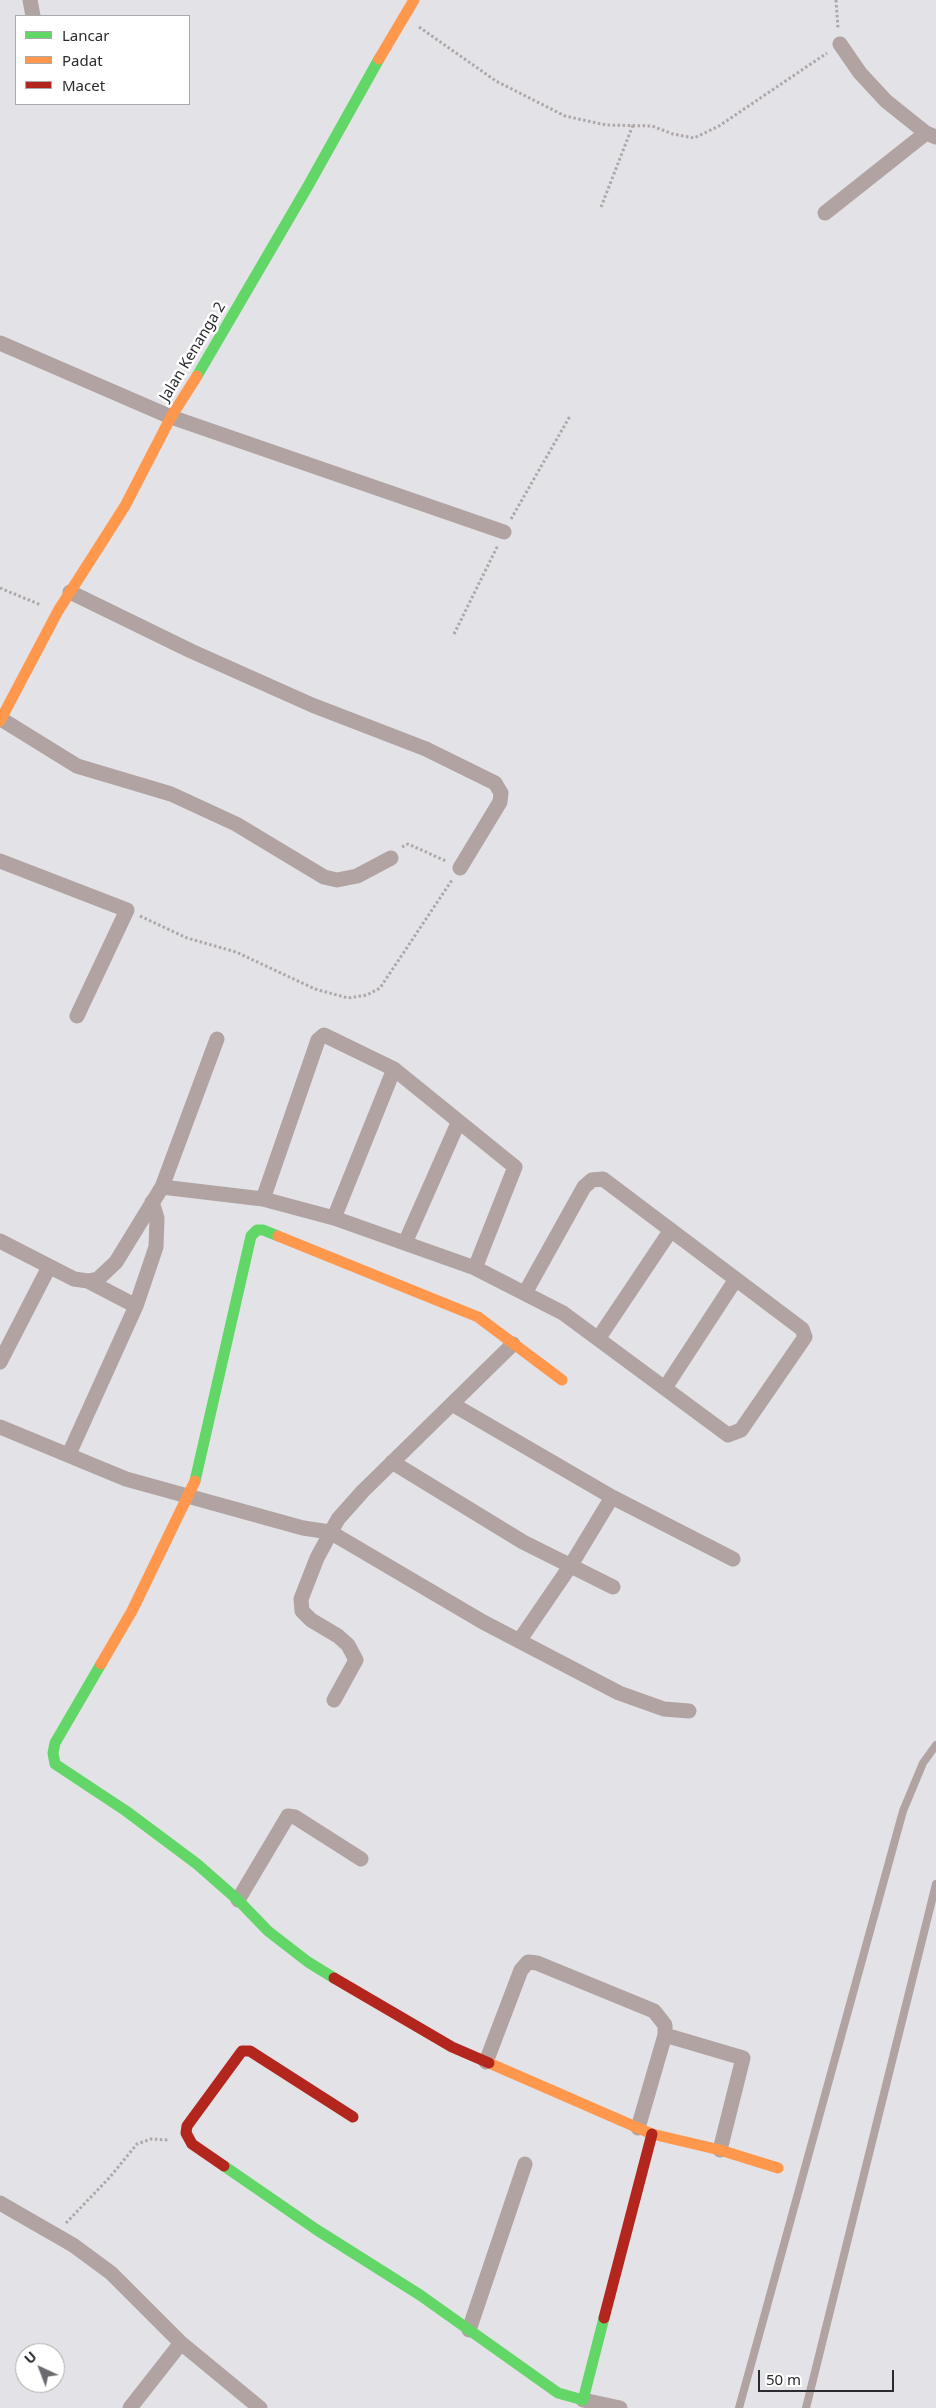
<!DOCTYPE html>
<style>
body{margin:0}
#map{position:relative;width:936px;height:2408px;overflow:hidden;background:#e2e2e7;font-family:"Noto Sans",sans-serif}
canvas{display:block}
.legend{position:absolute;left:15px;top:15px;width:175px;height:90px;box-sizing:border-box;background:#fff;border:1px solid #aaaaab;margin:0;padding:6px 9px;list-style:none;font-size:15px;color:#2a2b2e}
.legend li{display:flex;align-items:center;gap:10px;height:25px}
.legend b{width:25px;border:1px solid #aaaaab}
.north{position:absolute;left:15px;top:2343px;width:50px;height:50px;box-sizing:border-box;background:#fff;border:1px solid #aaaaab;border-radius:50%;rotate:317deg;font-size:14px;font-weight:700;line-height:20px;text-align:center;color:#2a2b2e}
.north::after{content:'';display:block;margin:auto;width:18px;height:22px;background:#6a6b6f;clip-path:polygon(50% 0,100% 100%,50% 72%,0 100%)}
.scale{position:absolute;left:758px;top:2370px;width:136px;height:22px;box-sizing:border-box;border:2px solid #2a2b2e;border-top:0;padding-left:6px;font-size:15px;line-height:18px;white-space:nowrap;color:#2a2b2e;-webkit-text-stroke:4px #fff;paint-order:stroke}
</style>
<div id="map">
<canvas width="936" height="2408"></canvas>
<ul class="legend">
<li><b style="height:6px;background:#63d668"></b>Lancar</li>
<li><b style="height:6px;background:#ff974d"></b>Padat</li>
<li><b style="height:6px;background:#b3261e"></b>Macet</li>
</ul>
<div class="north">U</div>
<div class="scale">50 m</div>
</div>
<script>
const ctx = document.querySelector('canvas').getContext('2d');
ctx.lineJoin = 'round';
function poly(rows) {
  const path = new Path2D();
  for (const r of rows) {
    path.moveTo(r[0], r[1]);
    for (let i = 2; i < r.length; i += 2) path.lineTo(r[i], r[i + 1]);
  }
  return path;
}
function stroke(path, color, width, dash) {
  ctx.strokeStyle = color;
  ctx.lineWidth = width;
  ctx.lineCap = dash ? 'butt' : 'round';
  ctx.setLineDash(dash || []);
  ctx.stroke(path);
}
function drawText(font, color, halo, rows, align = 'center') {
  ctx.font = font + ' "Noto Sans",sans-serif';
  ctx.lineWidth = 5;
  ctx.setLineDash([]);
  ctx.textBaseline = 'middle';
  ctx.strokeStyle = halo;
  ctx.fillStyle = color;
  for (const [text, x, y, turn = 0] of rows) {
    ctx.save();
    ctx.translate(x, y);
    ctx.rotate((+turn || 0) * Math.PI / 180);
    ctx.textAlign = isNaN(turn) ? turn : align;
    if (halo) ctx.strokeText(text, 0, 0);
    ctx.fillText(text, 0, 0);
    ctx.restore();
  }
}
const path = poly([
 [836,0,838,29],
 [419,27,496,81,565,116,606,125,652,126,673,134,694,138,719,126,827,53],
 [601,207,633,125],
 [511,519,570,416],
 [0,588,41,605],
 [454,634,498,545],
 [402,847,408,844,446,861],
 [140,916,187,938,236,952,315,989,348,998,367,995,380,988,452,880],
 [66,2223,110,2177,137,2144,151,2139,169,2140]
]);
const lane = poly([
 [739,2408,903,1811,923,1763,936,1745],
 [806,2408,936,1884]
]);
const street = poly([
 [30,0,33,16],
 [840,44,860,73,886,101,926,133,936,137],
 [825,213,926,133],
 [0,343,171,417,504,532],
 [70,592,191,651,312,705,426,749,495,783,501,793,500,802,460,868],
 [1,719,77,766,171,794,236,824,324,877,337,880,357,876,391,858],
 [0,861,127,910,77,1016],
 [162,1187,217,1039],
 [334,1218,394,1069],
 [0,1241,74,1279,88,1281,98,1279,116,1262,162,1187,263,1199,334,1218,475,1268,515,1167,394,1069,324,1035,318,1040,263,1199],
 [405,1243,458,1123],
 [475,1268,563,1313,728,1435,741,1430,805,1337,802,1329,603,1179,592,1180,584,1187,525,1293],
 [88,1281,136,1306],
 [598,1339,671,1230],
 [0,1362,49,1267],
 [665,1388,736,1279],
 [452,1404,612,1497,571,1565,519,1641],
 [0,1427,126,1479,303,1528,330,1532,483,1622,619,1693,664,1709,689,1711],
 [69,1454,136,1306,156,1247,157,1218,152,1202],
 [392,1462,523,1542,613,1587],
 [612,1497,733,1559],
 [334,1700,356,1660,348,1645,338,1636,311,1620,302,1611,301,1599,317,1558,338,1519,363,1491,513,1344],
 [238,1900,288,1816,295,1817,361,1859],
 [665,2035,743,2058,720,2150],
 [486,2062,521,1970,528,1962,537,1963,654,2011,665,2025,665,2035,638,2128],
 [0,2203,73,2245,111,2273,181,2343,260,2408],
 [469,2330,525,2164],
 [583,2400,620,2408],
 [130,2408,181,2343]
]);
const fast = poly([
 [197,376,308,186,379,59],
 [195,1481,251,1236,257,1230,263,1230,278,1236],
 [101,1664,55,1743,53,1753,55,1764,126,1811,197,1864,238,1900,268,1931,308,1962,334,1978],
 [224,2166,317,2230,420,2295,558,2393,583,2400,604,2318]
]);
const slow = poly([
 [379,59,414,0],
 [0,721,58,611,125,506,171,417,197,376],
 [278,1236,478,1317,562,1380],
 [101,1664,132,1611,195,1481],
 [489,2063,652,2134,720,2150,778,2168]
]);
const jam = poly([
 [334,1978,452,2047,489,2063],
 [224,2166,192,2144,186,2133,187,2126,242,2051,250,2051,353,2117],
 [604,2318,652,2134]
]);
const streetNames = [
 ["Jalan Kenanga 2",193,352,-59]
];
stroke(path, '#afa7a8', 3, [2.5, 2.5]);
stroke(lane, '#b0a3a1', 8);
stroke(street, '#b0a3a1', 15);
stroke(fast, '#63d668', 11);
stroke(slow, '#ff974d', 11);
stroke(jam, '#b3261e', 11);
drawText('15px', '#2a2b2e', '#fff', streetNames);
</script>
